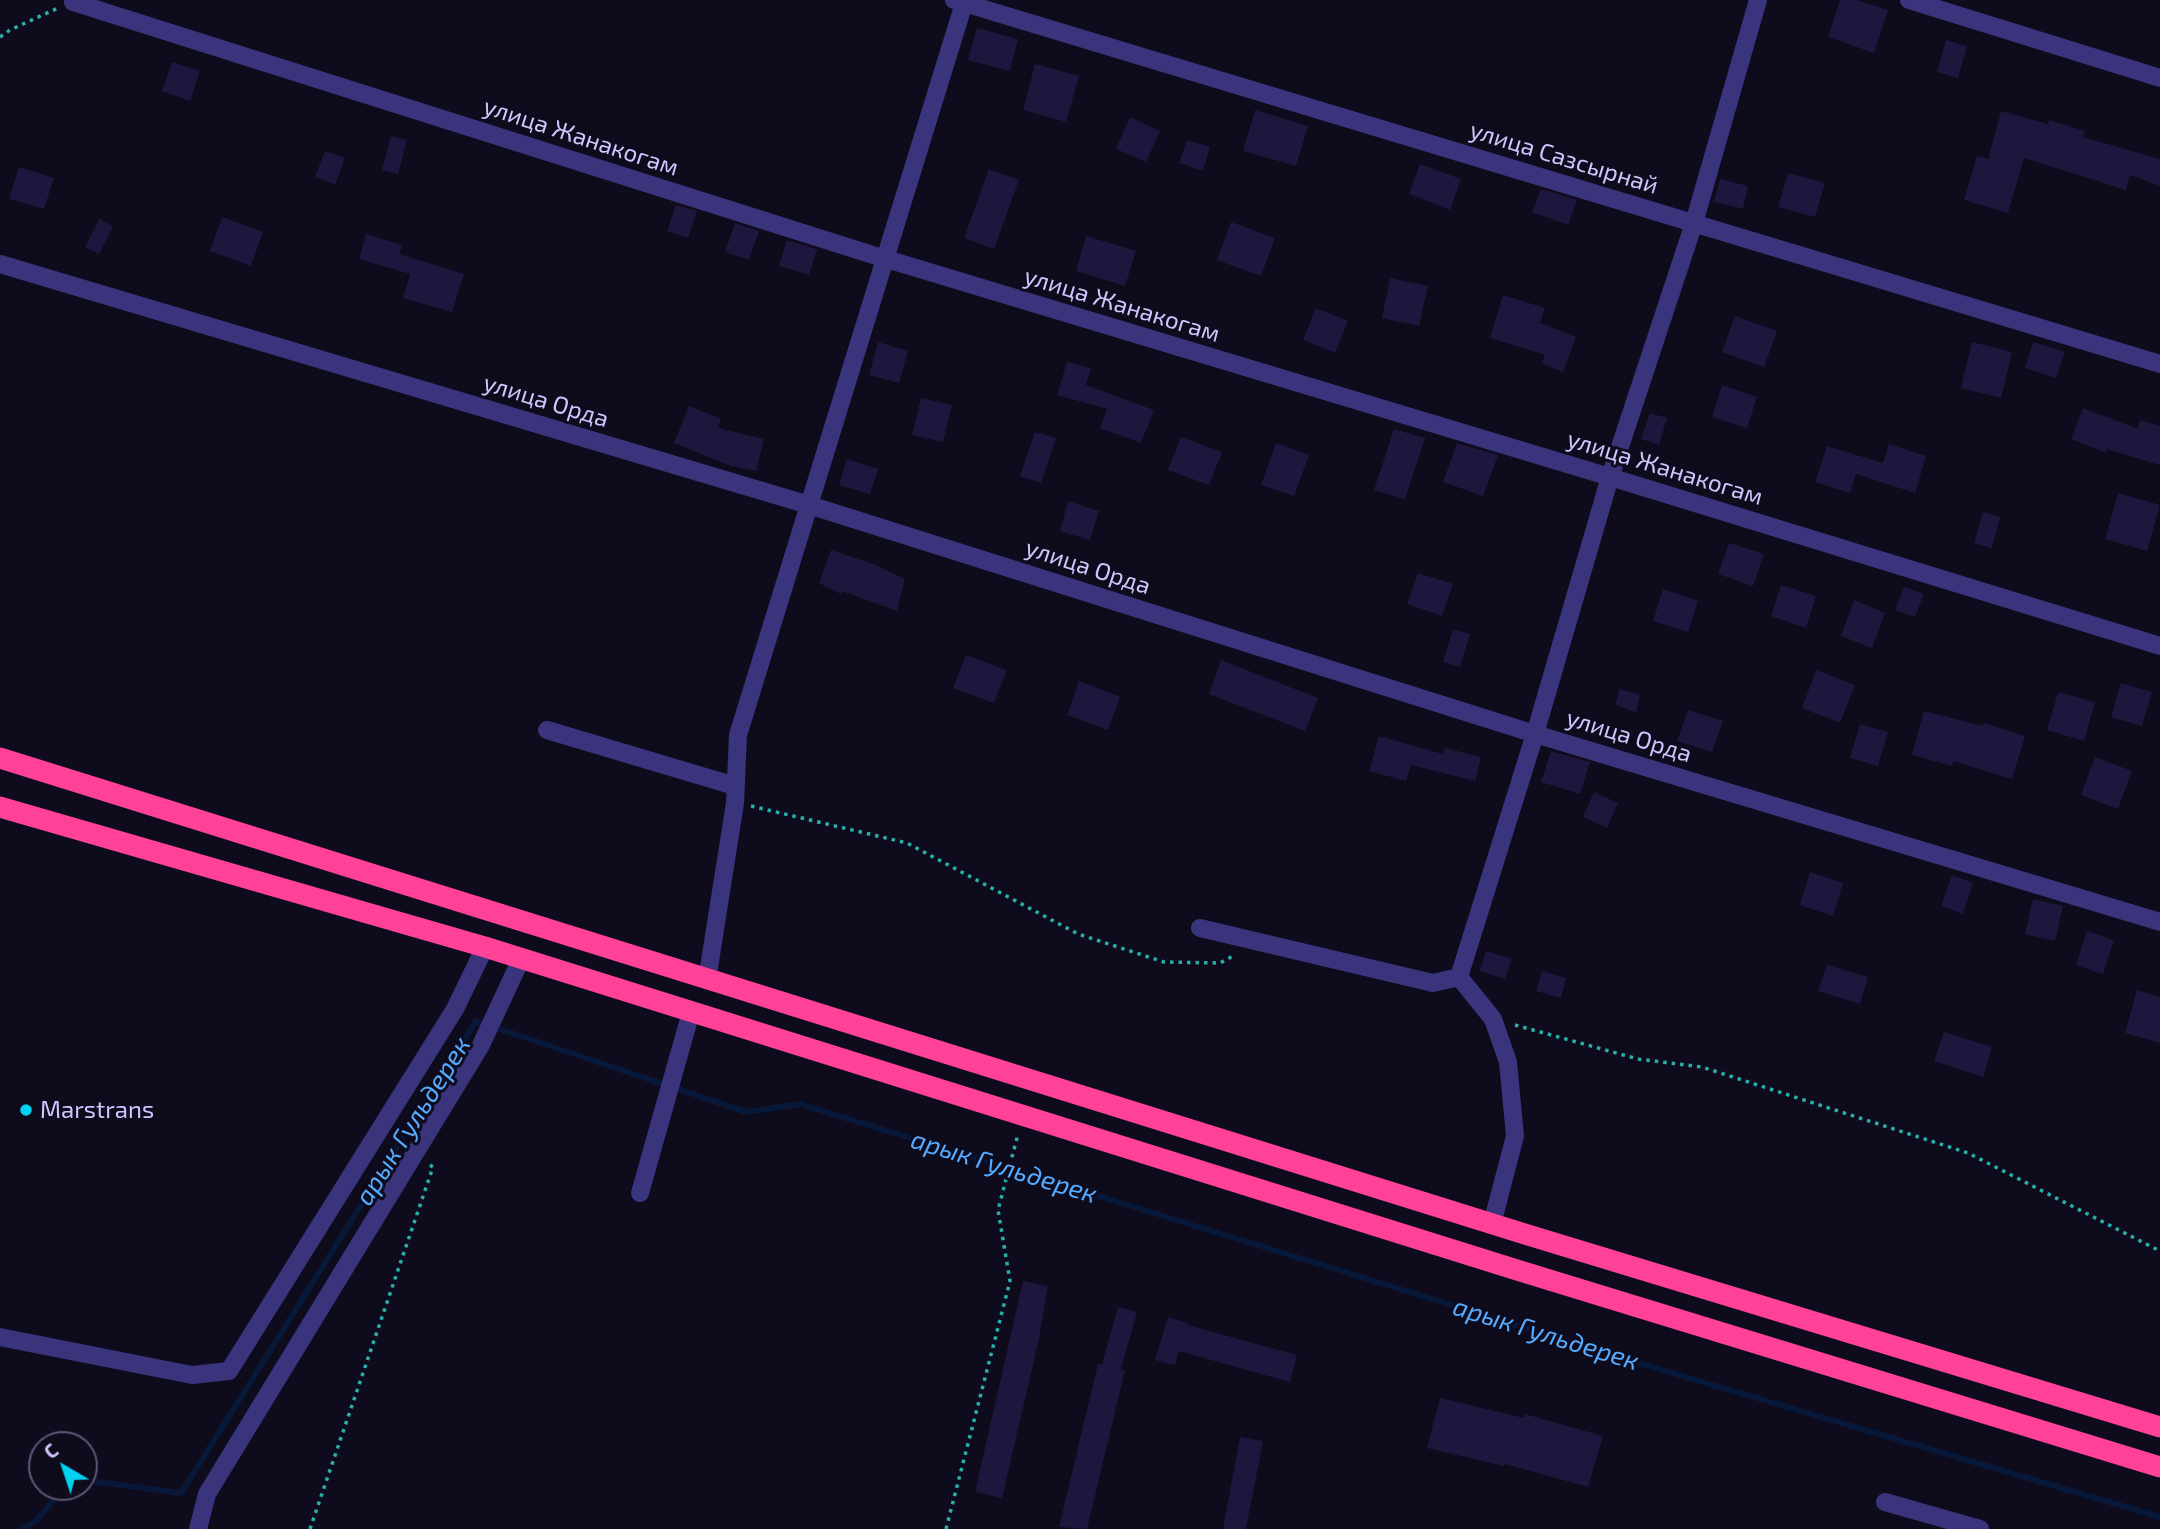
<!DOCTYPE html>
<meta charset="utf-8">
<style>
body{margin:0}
#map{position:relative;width:2160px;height:1529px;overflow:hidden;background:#0e0b1c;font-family:"Exo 2",sans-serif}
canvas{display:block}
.north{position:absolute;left:28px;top:1431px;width:70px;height:70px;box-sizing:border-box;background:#0e0b1c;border:2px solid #5b5677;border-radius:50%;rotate:321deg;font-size:19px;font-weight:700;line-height:28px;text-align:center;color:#cec6ff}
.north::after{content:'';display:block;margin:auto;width:24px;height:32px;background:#00d2f1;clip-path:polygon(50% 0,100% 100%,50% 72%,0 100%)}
</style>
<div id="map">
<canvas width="2160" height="1529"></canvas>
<div class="north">С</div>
</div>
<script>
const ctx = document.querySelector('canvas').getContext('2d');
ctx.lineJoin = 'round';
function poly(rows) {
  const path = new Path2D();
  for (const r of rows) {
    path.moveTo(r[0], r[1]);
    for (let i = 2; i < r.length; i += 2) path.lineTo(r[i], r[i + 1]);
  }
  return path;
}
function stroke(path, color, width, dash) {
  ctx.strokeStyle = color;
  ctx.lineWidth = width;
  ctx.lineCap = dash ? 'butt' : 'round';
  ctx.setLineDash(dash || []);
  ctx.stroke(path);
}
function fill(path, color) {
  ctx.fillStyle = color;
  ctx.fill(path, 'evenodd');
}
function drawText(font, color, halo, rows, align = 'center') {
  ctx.font = font + ' "Exo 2",sans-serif';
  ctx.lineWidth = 6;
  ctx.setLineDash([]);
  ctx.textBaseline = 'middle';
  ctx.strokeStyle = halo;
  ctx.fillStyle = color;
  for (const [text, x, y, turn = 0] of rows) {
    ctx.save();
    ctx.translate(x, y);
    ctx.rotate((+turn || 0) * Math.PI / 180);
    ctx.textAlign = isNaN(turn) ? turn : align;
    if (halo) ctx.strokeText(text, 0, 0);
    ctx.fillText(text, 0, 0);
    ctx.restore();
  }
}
const stream = poly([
 [84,1480,181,1493,476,1021,746,1112,800,1104,1682,1376,2160,1517],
 [23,1529,36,1521,60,1493,70,1487]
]);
const building = poly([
 [1840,0,1857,0,1888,10,1874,53,1828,37],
 [977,28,1018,39,1010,71,968,60],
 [1946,40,1967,46,1958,78,1937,72],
 [172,62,200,71,190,101,162,91],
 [1035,64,1079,76,1066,122,1023,110],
 [1255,110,1308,126,1296,166,1243,151],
 [2001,111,2048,124,2049,120,2085,131,2083,137,2160,159,2160,186,2130,175,2126,190,2024,158,2008,213,1964,200,1977,156,1988,159],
 [1130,117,1160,131,1146,162,1116,149],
 [391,136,407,140,398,174,382,170],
 [1187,140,1210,147,1203,171,1179,163],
 [325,151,345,158,335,185,315,177],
 [1420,164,1461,179,1450,210,1409,194],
 [19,167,54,178,44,209,9,199],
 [989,169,1019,180,994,249,964,238],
 [1788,173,1825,183,1815,217,1778,207],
 [1720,179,1748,186,1743,209,1714,202],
 [1541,189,1577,200,1568,225,1532,212],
 [676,205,697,211,688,238,667,231],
 [222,217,263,232,251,266,210,251],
 [99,219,113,226,99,254,85,247],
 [1231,222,1275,238,1261,276,1217,260],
 [735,223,759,231,749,260,725,252],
 [366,234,402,245,399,254,464,274,452,312,403,298,410,274,359,259],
 [1086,236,1136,251,1125,286,1076,271],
 [787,240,817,249,809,275,779,266],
 [1390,278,1428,286,1419,326,1382,318],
 [1503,295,1545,308,1540,323,1576,337,1563,372,1542,364,1545,355,1490,338],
 [1316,308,1348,321,1335,353,1303,340],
 [1735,316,1777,331,1764,367,1722,352],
 [878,342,908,351,899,383,869,375],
 [1972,342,2012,352,2001,398,1961,388],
 [2033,342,2065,352,2056,378,2025,368],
 [1067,362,1091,368,1086,385,1154,410,1141,443,1100,428,1107,409,1057,395],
 [1722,385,1757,397,1747,428,1712,417],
 [921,398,952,405,943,442,912,435],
 [689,406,721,419,718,428,764,439,756,471,731,466,674,443],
 [2083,408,2138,429,2140,420,2160,426,2160,465,2107,449,2106,453,2071,439],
 [1650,413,1667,418,1659,445,1641,439],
 [1394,429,1425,438,1405,499,1374,490],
 [1035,432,1056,438,1041,483,1020,476],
 [1181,437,1222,452,1209,485,1168,470],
 [1276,443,1309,455,1294,496,1261,485],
 [1457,443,1498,455,1483,496,1443,482],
 [1889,444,1926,456,1915,493,1856,474,1850,493,1815,482,1827,446,1883,463],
 [847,459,878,469,870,494,839,485],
 [2118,493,2160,505,2147,551,2105,539],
 [1068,501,1099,511,1090,540,1060,531],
 [1983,512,2000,517,1992,548,1974,543],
 [1729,543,1764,554,1753,586,1718,574],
 [831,550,876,565,905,579,897,611,842,591,841,594,819,583],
 [1418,573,1453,584,1442,616,1407,604],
 [1781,585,1816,596,1806,628,1771,616],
 [1904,587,1924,594,1915,617,1895,610],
 [1663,589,1698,601,1688,632,1653,621],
 [1854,600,1885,613,1872,648,1841,636],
 [1453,629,1470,634,1460,667,1443,662],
 [966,655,1007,670,994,703,953,688],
 [1221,660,1318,698,1305,731,1209,694],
 [1816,670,1855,685,1840,723,1802,708],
 [1079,681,1120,697,1108,730,1067,715],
 [2121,683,2152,692,2142,726,2111,717],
 [1620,689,1640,695,1636,712,1615,705],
 [2058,692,2095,702,2084,741,2047,730],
 [1688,710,1723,721,1712,752,1677,741],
 [1924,711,1983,726,1984,723,2025,736,2012,779,1953,761,1952,766,1912,755],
 [1860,724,1888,732,1878,766,1850,758],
 [1379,736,1443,754,1445,748,1481,757,1475,781,1411,765,1406,781,1369,771],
 [1551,751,1590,762,1580,794,1541,782],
 [2095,757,2132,771,2118,809,2081,795],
 [1594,792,1618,803,1607,828,1583,817],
 [1810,872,1843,883,1833,916,1800,905],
 [1952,875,1973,883,1963,914,1941,906],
 [2033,899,2063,906,2055,941,2025,934],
 [2087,931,2114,940,2103,974,2076,965],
 [1486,951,1512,959,1505,979,1480,971],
 [1827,965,1868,977,1860,1004,1818,991],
 [1542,971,1566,978,1561,998,1536,991],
 [2137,990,2160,997,2160,1043,2125,1033],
 [1944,1032,1992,1047,1983,1077,1934,1061],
 [1023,1281,1048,1286,1039,1339,1002,1498,975,1492],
 [1118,1307,1137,1312,1121,1369,1125,1370,1087,1529,1059,1527,1098,1364,1102,1364],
 [1168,1317,1187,1323,1187,1325,1297,1355,1290,1382,1179,1351,1175,1365,1155,1360],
 [1440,1398,1524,1418,1525,1414,1603,1436,1588,1487,1505,1464,1504,1466,1427,1448],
 [1240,1437,1263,1441,1246,1529,1223,1529]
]);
const path = poly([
 [0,37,10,30,58,8],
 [751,806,907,843,1078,934,1164,962,1220,963,1235,955],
 [1515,1025,1638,1059,1702,1067,1968,1153,2160,1251],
 [310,1529,433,1167,428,1164],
 [946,1529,1010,1281,998,1210,1018,1134]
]);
const minor = poly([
 [954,0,2160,364],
 [1909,0,2160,78],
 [73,2,873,255,1610,477,2160,646],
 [0,264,809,505,1535,734,2160,922],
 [547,730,735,786],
 [1200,928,1433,983,1459,977],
 [707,980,735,803,738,735,965,0],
 [640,1193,691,1012],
 [1492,1224,1515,1136,1508,1062,1493,1019,1459,977,1535,734,1610,477,1694,223,1758,0],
 [0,1337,192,1375,229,1371,455,1009,485,947],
 [1885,1502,1980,1529],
 [198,1529,207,1494,481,1045,521,959]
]);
const highway = poly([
 [0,758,1528,1235,2160,1427],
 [0,807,485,947,1517,1270,2160,1467]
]);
const markers = [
 [26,1110,7,"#00d2f1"]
];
const streetNames = [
 ["улица Жанакогам",581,137,18],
 ["улица Сазсырнай",1564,158,17],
 ["улица Жанакогам",1122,305,17],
 ["улица Орда",546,401,17],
 ["улица Жанакогам",1665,468,17],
 ["улица Орда",1088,567,18],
 ["улица Орда",1629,736,17]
];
const poiNames = [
 ["Marstrans",40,1110]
];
const waterNames = [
 ["арык Гульдерек",413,1121,-58],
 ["арык Гульдерек",1004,1167,17],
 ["арык Гульдерек",1546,1334,17]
];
stroke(stream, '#071838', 6);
fill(building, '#1f163d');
stroke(path, '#29afab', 3.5, [3.5, 5]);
stroke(minor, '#39347c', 18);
stroke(highway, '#ff4197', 21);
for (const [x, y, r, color] of markers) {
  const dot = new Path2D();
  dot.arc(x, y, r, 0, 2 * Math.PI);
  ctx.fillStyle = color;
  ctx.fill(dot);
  stroke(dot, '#0e0b1c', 2.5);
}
drawText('24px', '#cec6ff', '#0e0b1c', streetNames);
drawText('24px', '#cec6ff', '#0e0b1c', poiNames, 'left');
drawText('italic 26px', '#54abff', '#0e0b1c', waterNames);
</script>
